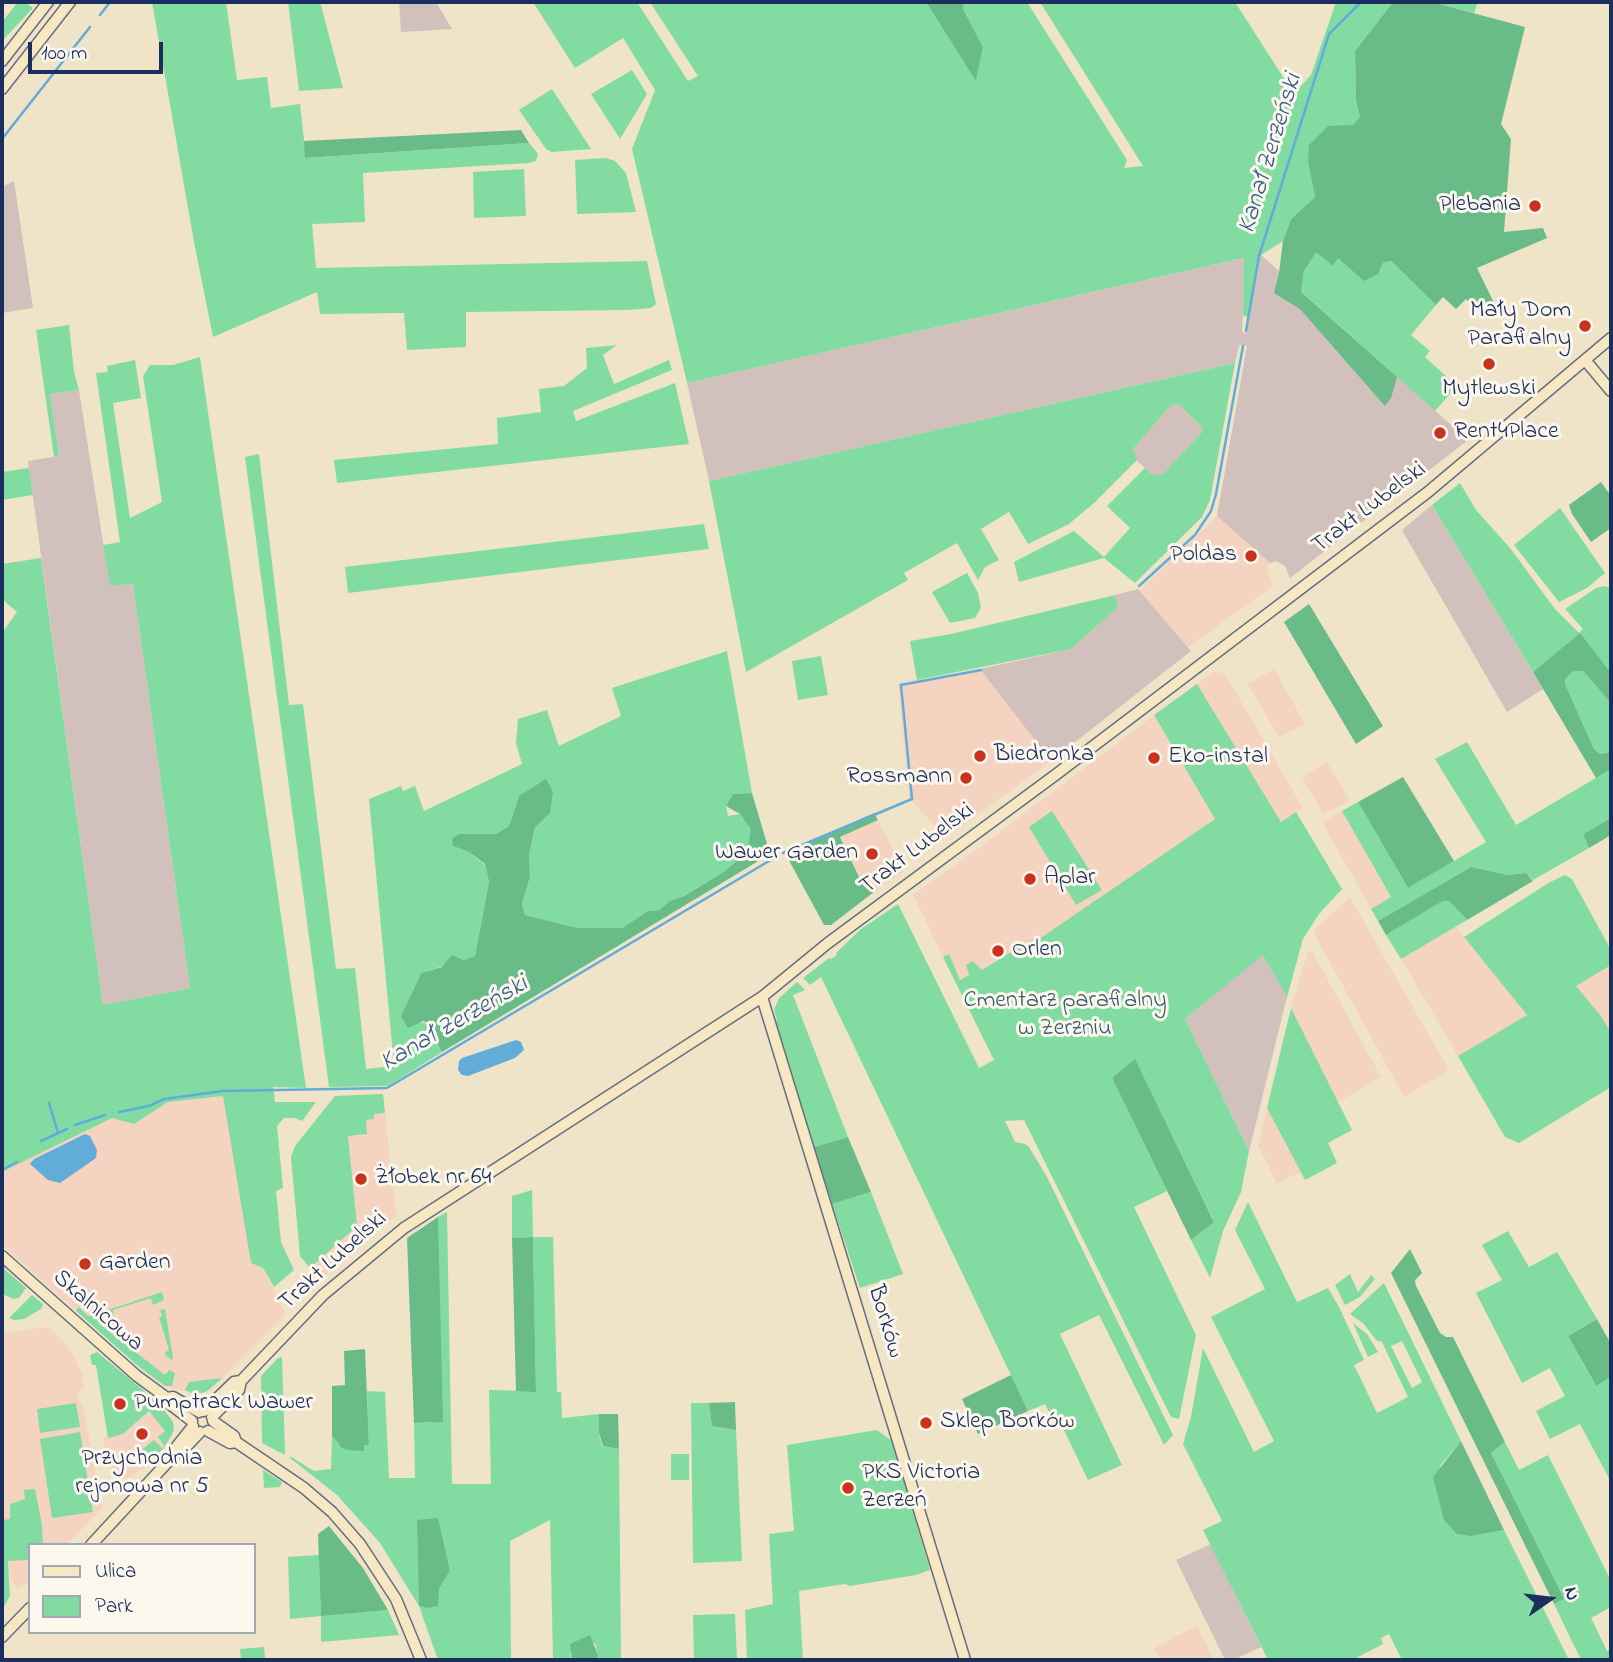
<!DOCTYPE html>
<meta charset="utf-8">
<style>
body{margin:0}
#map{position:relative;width:1613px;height:1662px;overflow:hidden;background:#efe4c7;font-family:"Indie Flower",sans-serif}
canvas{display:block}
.frame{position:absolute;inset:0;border:4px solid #1b2f5e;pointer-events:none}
.legend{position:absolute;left:28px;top:1543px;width:228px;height:91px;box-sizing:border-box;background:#fbf7ec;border:2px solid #a1a7b3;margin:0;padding:9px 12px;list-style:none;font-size:21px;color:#1b2f5e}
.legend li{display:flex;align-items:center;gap:14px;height:35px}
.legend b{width:35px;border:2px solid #a1a7b3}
.north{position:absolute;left:1515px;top:1564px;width:70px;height:70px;-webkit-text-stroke:5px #fbf7ec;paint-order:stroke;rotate:76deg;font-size:19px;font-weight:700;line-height:28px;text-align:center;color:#1b2f5e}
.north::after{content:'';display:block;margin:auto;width:24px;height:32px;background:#1b2f5e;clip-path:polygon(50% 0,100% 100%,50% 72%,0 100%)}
.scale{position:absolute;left:28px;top:42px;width:135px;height:32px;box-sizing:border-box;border:4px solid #1b2f5e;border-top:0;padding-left:9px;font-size:21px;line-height:24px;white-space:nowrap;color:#1b2f5e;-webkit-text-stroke:5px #fbf7ec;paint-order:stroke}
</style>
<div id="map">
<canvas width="1613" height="1662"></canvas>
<div class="frame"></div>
<ul class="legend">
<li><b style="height:9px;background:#f7e8c3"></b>Ulica</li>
<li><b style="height:19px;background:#82dca2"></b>Park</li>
</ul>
<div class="north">N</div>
<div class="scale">100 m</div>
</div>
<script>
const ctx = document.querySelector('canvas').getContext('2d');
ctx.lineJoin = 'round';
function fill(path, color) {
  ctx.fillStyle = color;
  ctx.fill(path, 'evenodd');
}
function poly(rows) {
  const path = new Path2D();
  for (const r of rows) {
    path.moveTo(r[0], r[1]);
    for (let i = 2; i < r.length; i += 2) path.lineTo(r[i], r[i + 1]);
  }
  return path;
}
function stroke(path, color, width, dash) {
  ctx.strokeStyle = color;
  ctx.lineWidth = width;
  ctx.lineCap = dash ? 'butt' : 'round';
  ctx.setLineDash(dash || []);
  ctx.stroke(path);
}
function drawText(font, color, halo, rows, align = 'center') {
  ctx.font = font + ' "Indie Flower",sans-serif';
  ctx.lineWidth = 6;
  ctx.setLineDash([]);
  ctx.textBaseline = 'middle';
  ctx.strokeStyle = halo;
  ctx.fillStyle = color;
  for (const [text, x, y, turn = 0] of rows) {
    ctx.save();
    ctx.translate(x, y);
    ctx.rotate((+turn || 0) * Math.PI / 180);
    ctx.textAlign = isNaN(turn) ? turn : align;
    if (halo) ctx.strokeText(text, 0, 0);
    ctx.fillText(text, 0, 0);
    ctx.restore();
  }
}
const built = poly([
 [1217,516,1270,563,1266,566,1273,586,1188,647,1139,591],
 [980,669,1051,761,946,838,909,798,898,683],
 [1274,669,1305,724,1279,737,1248,684],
 [1214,671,1225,674,1303,808,1281,823,1197,684],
 [1154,715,1215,819,1039,939,1029,941,981,971,967,965,969,975,960,980,949,954,943,957,913,895,983,845],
 [1327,762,1350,801,1323,814,1302,777],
 [1342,811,1391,898,1371,909,1322,822],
 [878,820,904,871,874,892,867,878,861,881,840,837],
 [1350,897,1449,1070,1404,1097,1315,935,1315,930],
 [1456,926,1527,1015,1458,1056,1401,959],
 [1308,951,1312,951,1381,1077,1338,1102,1291,1008],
 [1611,965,1611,1033,1601,1016,1575,986],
 [383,1094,396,1216,320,1279,300,1256,291,1157,295,1146,335,1096],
 [223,1096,263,1268,285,1313,282,1319,211,1390,194,1394,165,1386,149,1375,2,1245,2,1172,112,1118,134,1124,168,1102],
 [1267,1108,1301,1172,1277,1183,1258,1146],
 [48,1327,68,1346,82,1373,84,1387,77,1394,79,1401,83,1404,102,1509,66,1545,30,1545,30,1581,18,1589,11,1581,2,1514,2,1333],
 [151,1409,170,1437,145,1468,126,1479,106,1463,104,1438,123,1434],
 [1197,1626,1214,1660,1161,1660,1154,1648]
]);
const industrial = poly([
 [399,2,436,2,452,29,401,32],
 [14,181,33,308,2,313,2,187],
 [1261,255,1468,440,1290,578,1285,566,1276,561,1270,563,1217,516,1247,346,1239,345,1235,363,709,481,687,383,1245,258,1242,332,1246,334],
 [79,390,110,586,133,584,190,988,103,1005,28,461,59,456,50,394],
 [1178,404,1201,426,1202,432,1162,475,1153,475,1134,458,1133,449,1171,405],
 [1432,505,1543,689,1507,712,1402,530],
 [1138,589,1191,651,1051,761,980,669,1071,649,1118,607,1115,595],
 [1263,954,1287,997,1249,1151,1185,1019],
 [1211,1544,1261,1647,1233,1660,1225,1660,1176,1560]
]);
const green = poly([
 [18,2,25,2,33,8,2,41,2,22],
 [152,2,226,2,237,80,267,77,271,108,300,104,306,158,529,143,538,154,536,161,529,163,363,173,365,222,312,224,316,268,647,261,656,304,651,308,626,310,466,312,466,347,407,350,404,313,320,314,317,292,213,337,194,242],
 [288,2,320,2,343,88,299,91],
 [533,2,637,2,688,81,698,76,650,2,926,2,976,80,983,47,963,9,964,2,1027,2,1127,160,1124,168,1143,166,1040,2,1235,2,1294,94,1311,75,1336,2,1393,2,1355,51,1356,101,1360,117,1354,125,1342,126,1308,162,1315,197,1291,219,1283,241,1261,255,1249,318,1243,315,1244,258,687,383,632,149,655,90,623,38,575,68],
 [1432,2,1478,2,1474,13],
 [632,70,647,94,620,139,591,94],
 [552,89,591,149,551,152,546,149,519,110],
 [606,158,615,161,626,173,636,212,577,214,575,160],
 [524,169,526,216,474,218,473,172],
 [1316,251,1333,266,1338,257,1372,275,1378,274,1383,263,1391,261,1436,305,1411,335,1430,351,1425,357,1457,386,1435,411,1301,291,1304,271],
 [69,325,74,372,79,390,50,394,59,456,54,457,36,330],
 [617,345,603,355,614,384,669,360,672,370,573,411,576,421,675,383,689,444,337,483,334,460,498,444,497,418,541,412,539,389,564,386,587,368,586,348],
 [200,357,306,1088,273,1087,275,1102,316,1102,302,1121,295,1118,284,1118,277,1126,283,1188,276,1191,281,1242,294,1270,274,1287,263,1268,251,1263,223,1096,168,1102,134,1124,112,1118,2,1172,2,633,17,612,2,599,2,564,41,558,103,1005,190,988,133,584,110,586,103,545,120,542,96,373,108,372,107,366,135,360,141,398,113,403,130,518,162,502,143,376,150,365,173,365],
 [1235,363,1210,500,1202,517,1135,583,1104,558,1019,582,1014,562,1074,531,1104,557,1130,528,1107,506,1145,468,1153,475,1162,475,1202,432,1201,426,1178,404,1171,405,1133,449,1137,460,1094,503,1069,524,1028,544,1009,512,981,529,999,560,985,567,978,580,957,543,904,573,908,580,746,672,709,481],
 [259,454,289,705,303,704,336,969,355,968,366,1069,394,1066,369,799,401,786,403,791,415,786,424,811,522,764,516,743,518,719,547,710,559,746,621,716,612,688,727,651,752,793,733,794,726,806,728,816,740,814,752,829,747,853,722,873,684,896,670,901,659,910,648,911,622,928,578,928,525,915,522,904,530,877,529,855,535,827,519,796,509,826,496,834,459,834,453,846,469,852,485,865,489,882,475,956,421,973,401,1016,434,1026,436,1041,442,1052,388,1086,329,1087,245,457],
 [29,468,33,495,2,500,2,472],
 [1460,483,1476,510,1510,548,1555,609,1579,633,1583,629,1565,609,1596,588,1605,586,1611,588,1611,673,1580,634,1533,672,1432,505],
 [1560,508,1605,573,1587,588,1559,602,1514,545],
 [704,524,709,549,348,593,345,567],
 [967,573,978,593,981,608,975,618,950,623,932,592],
 [1115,595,1118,607,1071,649,917,680,910,641,951,634],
 [821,656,828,695,798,700,792,661],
 [1574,671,1583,671,1611,703,1611,752,1600,754,1594,749,1565,684,1566,678],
 [1197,684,1281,822,1296,812,1342,889,1319,914,1303,939,1287,997,1263,955,1185,1019,1249,1151,1241,1192,1223,1231,1210,1278,1191,1240,1214,1221,1135,1060,1112,1078,1167,1191,1134,1207,1196,1335,1179,1419,1171,1417,1024,1120,1005,1121,1015,1142,1025,1144,1029,1147,1047,1177,1173,1435,1164,1445,1099,1315,1060,1334,1122,1465,1088,1480,1060,1422,1051,1416,1045,1404,1028,1411,821,977,810,985,803,978,829,958,831,959,837,955,836,953,861,929,898,904,979,1068,994,1060,943,957,949,954,960,980,969,975,966,965,973,961,982,970,1029,941,1039,939,1215,819,1154,715],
 [1467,742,1516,825,1611,769,1611,818,1583,834,1589,848,1533,880,1526,873,1508,875,1471,867,1378,921,1371,909,1391,897,1342,811,1358,802,1408,888,1486,842,1435,759],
 [1052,811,1102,890,1076,905,1029,827],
 [1565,875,1572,879,1611,950,1611,965,1576,986,1601,1016,1611,1033,1611,1087,1519,1143,1505,1137,1458,1056,1527,1015,1464,937,1550,882],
 [1443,901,1449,901,1467,920,1401,959,1386,935],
 [797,982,805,990,793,995,848,1137,814,1147,774,1022,777,1020,774,1010,779,998],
 [1291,1008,1352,1130,1328,1143,1337,1163,1305,1180,1267,1108],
 [383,1094,385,1113,374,1114,374,1119,366,1120,367,1134,348,1136,357,1226,310,1268,300,1256,291,1157,295,1146,335,1096],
 [532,1190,533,1237,553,1237,557,1392,561,1392,562,1418,599,1414,599,1433,602,1446,619,1449,621,1660,597,1660,598,1655,595,1643,570,1654,572,1660,553,1660,550,1520,510,1541,511,1660,438,1660,419,1606,380,1543,337,1495,290,1458,290,1456,314,1471,331,1469,332,1436,338,1444,369,1445,367,1391,385,1392,389,1478,415,1478,414,1423,432,1423,438,1217,447,1212,452,1484,491,1484,489,1390,536,1391,533,1237,512,1238,512,1196],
 [443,1545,450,1571,439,1589],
 [871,1192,903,1274,860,1288,832,1204],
 [1248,1202,1297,1302,1328,1288,1339,1307,1364,1360,1354,1365,1377,1413,1408,1397,1382,1342,1376,1340,1364,1324,1350,1314,1384,1283,1461,1441,1440,1466,1472,1536,1504,1530,1569,1660,1402,1660,1389,1634,1381,1638,1383,1644,1356,1658,1356,1660,1268,1660,1203,1530,1222,1521,1183,1444,1191,1417,1203,1348,1254,1452,1274,1441,1211,1317,1265,1289,1235,1230],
 [1402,1341,1422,1382,1412,1388,1391,1346],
 [1508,1231,1529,1267,1557,1252,1597,1319,1568,1336,1595,1385,1611,1376,1611,1482,1580,1424,1550,1439,1536,1411,1565,1396,1550,1368,1522,1383,1476,1293,1502,1280,1482,1245],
 [2,1267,26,1288,19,1298,14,1299,2,1294],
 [1350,1274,1358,1292,1371,1275,1375,1279,1360,1297,1345,1305,1335,1285],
 [162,1292,164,1300,153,1305,151,1298,113,1310,114,1318,108,1310],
 [32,1295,43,1304,41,1309,24,1319,14,1320,9,1318],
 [79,1307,88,1316,101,1312,106,1320,102,1326,165,1375,169,1370,175,1373,172,1386,165,1386,138,1366,76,1311],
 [165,1309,173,1358,172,1360,166,1356,165,1352,169,1350,159,1317,162,1316,160,1310],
 [1353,1323,1367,1334,1378,1352,1368,1357],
 [97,1352,159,1403,173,1422,174,1430,171,1436,163,1449,147,1465,138,1453,154,1440,162,1448,164,1445,158,1437,165,1431,149,1411,123,1434,108,1438,96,1365,92,1365,90,1355],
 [282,1357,285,1453,285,1455,262,1443,261,1376,278,1358],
 [222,1378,206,1392,194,1394,185,1390,189,1382],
 [76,1403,80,1427,40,1433,37,1409],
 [691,1403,709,1403,712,1426,736,1430,742,1561,693,1563],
 [877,1430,892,1441,930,1570,916,1575,850,1586,845,1584,799,1591,803,1660,747,1660,745,1610,773,1604,769,1534,794,1531,787,1445],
 [80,1432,93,1512,52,1518,40,1439],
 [1505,1442,1519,1470,1548,1455,1611,1581,1611,1607,1591,1618,1607,1651,1611,1649,1611,1660,1581,1660,1554,1604,1563,1599,1491,1453],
 [671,1454,689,1454,689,1480,671,1480],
 [263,1470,282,1482,280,1487,264,1488],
 [35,1489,42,1525,43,1545,30,1545,30,1560,8,1561,10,1596,2,1610,2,1514,3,1520,10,1519,10,1504,25,1499,24,1490],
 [319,1555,321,1615,388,1610,399,1635,321,1642,321,1616,290,1619,288,1557],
 [735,1614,737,1660,694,1660,693,1615],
 [264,1647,265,1660,241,1660,240,1649]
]);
const forest = poly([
 [926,2,964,2,963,9,983,47,976,81],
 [1393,2,1432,2,1525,27,1501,124,1511,139,1504,232,1543,228,1547,238,1477,268,1496,307,1482,315,1466,299,1456,309,1443,297,1436,305,1391,261,1383,263,1378,274,1364,281,1338,258,1333,266,1316,252,1304,271,1301,292,1397,377,1391,398,1385,406,1300,309,1274,293,1279,273,1283,241,1291,219,1315,197,1308,162,1309,145,1328,126,1353,125,1360,117,1356,101,1355,51],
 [521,130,529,143,305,158,304,141],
 [1601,482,1611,496,1611,528,1591,542,1572,514,1569,505],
 [1309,604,1383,726,1356,744,1284,622],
 [1580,633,1611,673,1611,703,1583,671,1574,671,1566,678,1565,684,1594,749,1600,754,1611,752,1611,769,1596,778,1533,672],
 [1403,777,1454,861,1408,888,1358,802],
 [546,779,553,792,550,813,535,827,529,855,530,877,522,904,525,915,578,928,622,928,648,911,659,910,670,901,684,896,722,873,747,853,751,829,740,814,726,806,733,794,752,793,770,854,442,1052,436,1041,434,1026,423,1021,408,1028,401,1016,421,973,442,967,452,955,463,960,475,956,489,882,485,864,469,852,453,846,452,839,459,834,496,834,509,826,519,796],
 [874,813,878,820,840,837,861,881,867,877,874,892,831,925,824,925,785,853],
 [1611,818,1611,835,1589,848,1583,834],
 [1471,867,1508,875,1526,873,1533,881,1467,920,1449,901,1443,901,1386,935,1378,921],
 [1135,1059,1214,1222,1191,1240,1112,1078],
 [848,1137,871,1192,832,1204,814,1147],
 [438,1217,443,1422,414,1423,407,1238],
 [533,1237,536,1392,516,1391,512,1238],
 [1410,1249,1422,1273,1415,1280,1416,1286,1440,1333,1446,1337,1453,1337,1505,1442,1491,1453,1564,1599,1554,1604,1391,1273],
 [1597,1319,1611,1344,1611,1376,1596,1386,1568,1336],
 [365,1349,369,1445,364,1445,364,1451,348,1450,342,1448,332,1436,332,1386,345,1385,344,1351],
 [1011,1375,1028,1411,978,1434,962,1399],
 [735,1402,736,1430,712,1426,709,1403],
 [599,1414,618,1414,619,1449,603,1446,599,1433],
 [1461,1441,1504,1530,1472,1536,1457,1534,1444,1520,1433,1477],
 [438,1518,450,1571,439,1589,438,1606,427,1608,419,1606,417,1520],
 [329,1526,363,1568,388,1610,321,1616,318,1534],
 [590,1635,598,1655,597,1660,572,1660,570,1644]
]);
const water = poly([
 [516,1040,521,1042,524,1050,515,1058,468,1076,462,1075,458,1070,459,1061,462,1058],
 [85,1134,90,1136,97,1150,96,1158,60,1183,48,1180,30,1164,34,1159]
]);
const stream = poly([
 [100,15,110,2],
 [2,139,90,27],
 [1246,331,1259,256,1329,34,1361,2],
 [1139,586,1195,535,1211,511,1216,494,1243,346],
 [783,853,912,799,901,685,981,670],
 [49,1103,58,1133],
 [119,1112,149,1106,164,1099,223,1091,387,1088,774,858],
 [75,1125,105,1115],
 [41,1141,67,1129],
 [2,1170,17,1162]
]);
const secondary = poly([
 [2,61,48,2],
 [2,89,70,2],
 [1585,360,1611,391],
 [762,997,965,1660],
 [2,1256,137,1376,167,1398,170,1404,192,1421],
 [167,1398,173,1397,199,1412],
 [204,1411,234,1382,241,1381,323,1295,404,1228,762,997,828,943,1054,776,1428,492,1611,338],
 [212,1417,239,1390,241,1381],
 [213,1421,234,1436,236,1442,304,1488,332,1512,360,1544,396,1599,421,1660],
 [208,1431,230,1443,236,1442],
 [176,1453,177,1446,193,1426],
 [91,1545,176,1453,182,1451,200,1432],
 [2,1637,30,1608]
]);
const markers = [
 [1535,206,7,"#c8321e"],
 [1585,326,7,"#c8321e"],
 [1489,364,7,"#c8321e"],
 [1440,433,7,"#c8321e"],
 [1251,556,7,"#c8321e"],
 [980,756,7,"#c8321e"],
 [1154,758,7,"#c8321e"],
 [966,778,7,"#c8321e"],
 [872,854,7,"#c8321e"],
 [1030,879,7,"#c8321e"],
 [998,951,7,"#c8321e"],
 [361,1179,7,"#c8321e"],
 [85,1264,7,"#c8321e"],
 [120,1404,7,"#c8321e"],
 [926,1423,7,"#c8321e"],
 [142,1434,7,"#c8321e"],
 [848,1488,7,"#c8321e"]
];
const poiNames = [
 ["Plebania",1521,206,"right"],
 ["Mały Dom",1571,312,"right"],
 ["Parafialny",1571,340,"right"],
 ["Mytlewski",1489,390,"center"],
 ["Rent4Place",1454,433],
 ["Poldas",1237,556,"right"],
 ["Biedronka",994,756],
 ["Eko-instal",1168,758],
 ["Rossmann",952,778,"right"],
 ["Wawer Garden",858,854,"right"],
 ["Aplar",1044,879],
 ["Orlen",1012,951],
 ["Żłobek nr 64",375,1179],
 ["Garden",99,1264],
 ["Pumptrack Wawer",134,1404],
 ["Sklep Borków",940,1423],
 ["Przychodnia",142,1460,"center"],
 ["rejonowa nr 5",142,1488,"center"],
 ["PKS Victoria",862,1474],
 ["Zerzeń",862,1502]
];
const streetNames = [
 ["Trakt Lubelski",1370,509,-37],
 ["Trakt Lubelski",918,850,-37],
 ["Trakt Lubelski",334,1262,-42],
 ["Skalnicowa",97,1312,41],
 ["Borków",884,1322,73]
];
const parkNames = [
 ["Cmentarz parafialny",1065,1002],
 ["w Zerzniu",1065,1030]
];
const waterNames = [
 ["Kanał Zerzeński",1272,154,-73],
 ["Kanał Zerzeński",455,1025,-30]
];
fill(built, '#f5d3c1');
fill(industrial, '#d1c0bc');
fill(green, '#82dca2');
fill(forest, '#69bc88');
fill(water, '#62acda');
stroke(stream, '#62acda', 2.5);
stroke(secondary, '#656e83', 13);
stroke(secondary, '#f7e8c3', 10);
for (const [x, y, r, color] of markers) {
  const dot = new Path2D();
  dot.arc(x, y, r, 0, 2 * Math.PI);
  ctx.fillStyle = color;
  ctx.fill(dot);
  stroke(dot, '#fbf7ec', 2.5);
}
drawText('24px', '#1b2f5e', '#fbf7ec', poiNames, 'left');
drawText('24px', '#1b2f5e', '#fbf7ec', streetNames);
drawText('24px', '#355a6f', '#fbf7ec', parkNames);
drawText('italic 26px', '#345b89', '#fbf7ec', waterNames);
</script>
